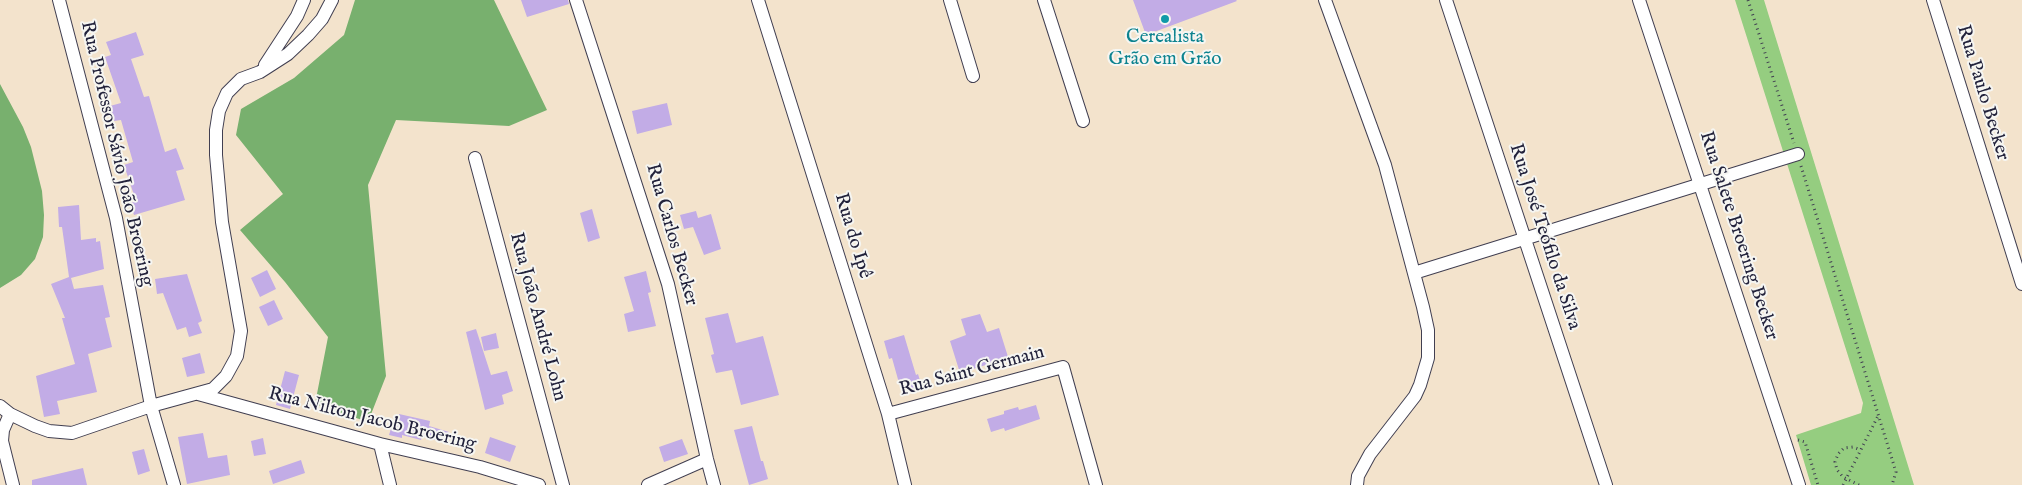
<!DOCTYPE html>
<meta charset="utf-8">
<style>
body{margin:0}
canvas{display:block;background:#f3e3cc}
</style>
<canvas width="2022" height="485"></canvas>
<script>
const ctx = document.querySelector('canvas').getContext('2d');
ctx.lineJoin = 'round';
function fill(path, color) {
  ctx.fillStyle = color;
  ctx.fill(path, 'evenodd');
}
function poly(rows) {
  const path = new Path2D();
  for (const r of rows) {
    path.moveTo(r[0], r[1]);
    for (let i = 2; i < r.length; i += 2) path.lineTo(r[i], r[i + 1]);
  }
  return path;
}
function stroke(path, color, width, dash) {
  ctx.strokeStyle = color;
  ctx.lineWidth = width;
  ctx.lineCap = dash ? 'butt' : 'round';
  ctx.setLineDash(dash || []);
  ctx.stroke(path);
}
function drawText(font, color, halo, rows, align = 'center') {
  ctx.font = font + ' "IM FELL English",serif';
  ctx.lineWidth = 4;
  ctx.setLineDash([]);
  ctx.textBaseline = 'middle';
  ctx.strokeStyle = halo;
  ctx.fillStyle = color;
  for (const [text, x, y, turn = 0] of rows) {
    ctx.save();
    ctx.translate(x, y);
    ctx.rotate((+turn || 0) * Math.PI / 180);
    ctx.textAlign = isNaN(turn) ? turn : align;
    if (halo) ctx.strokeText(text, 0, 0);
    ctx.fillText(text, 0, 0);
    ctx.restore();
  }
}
const green = poly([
 [1735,0,1764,0,1914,485,1811,485,1796,435,1861,413,1863,403]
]);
const forest = poly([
 [355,0,494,0,547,110,509,126,396,120,368,185,386,376,368,422,315,404,328,337,285,282,240,230,283,194,236,135,241,109,294,78,344,35],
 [0,84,23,127,31,147,42,191,44,215,43,237,35,259,21,275,0,288]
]);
const building = poly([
 [521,0,568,0,569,4,527,17],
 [1133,0,1236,0,1237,1,1146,35],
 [136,32,144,55,131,59,144,97,149,96,165,152,176,148,184,169,176,171,185,200,134,215,130,203,136,201,124,165,133,162,121,120,114,121,110,106,121,103,105,57,111,55,106,42],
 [667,103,672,125,637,134,632,111],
 [79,205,81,240,96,238,96,242,100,241,104,269,71,278,74,289,103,285,110,317,105,318,112,347,88,354,97,392,57,401,60,414,44,417,36,376,75,364,62,318,65,318,51,284,69,277,62,227,59,227,58,207],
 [592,209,600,238,588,242,580,213],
 [696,211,698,218,711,214,721,249,704,255,693,227,684,229,680,215],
 [267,270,276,289,260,297,251,278],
 [646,271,651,292,648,293,656,326,628,332,624,314,634,311,624,277],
 [187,274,202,321,198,323,202,333,189,337,186,327,177,330,163,293,157,294,155,279],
 [274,300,283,319,268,326,259,307],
 [728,313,736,343,763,336,779,395,741,405,732,370,716,373,711,355,714,354,705,318],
 [980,314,987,332,999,328,1009,360,990,366,989,364,960,373,950,341,966,335,961,319],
 [476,329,491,375,507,371,513,391,502,395,504,404,485,410,466,332],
 [496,333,499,348,484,351,481,337],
 [904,335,916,375,918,374,922,387,910,390,908,383,905,384,905,381,899,383,892,358,889,359,884,341],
 [200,353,205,373,187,377,182,358],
 [285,371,299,375,290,409,276,405],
 [1036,405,1040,419,1005,431,1004,428,991,432,987,419,1004,414,1004,411,1018,407,1019,410],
 [399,414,430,421,429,426,449,432,445,443,422,436,421,440,402,435,402,438,389,435,393,422,398,423],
 [752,426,761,461,763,461,768,479,749,485,734,430],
 [203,433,208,458,227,455,230,475,187,484,178,437],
 [490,437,516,446,510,462,485,453],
 [263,438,266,454,254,456,251,441],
 [682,439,688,454,664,462,659,447],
 [144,449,150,471,138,475,132,452],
 [301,460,305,473,273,484,269,471],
 [83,468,87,485,32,485,32,480]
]);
const path = poly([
 [1748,0,1794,143],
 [1801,166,1896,472,1892,485],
 [1798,440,1805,442,1818,485],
 [1843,485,1879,414],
 [1859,485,1843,477,1837,470,1835,462,1838,454,1844,448,1853,447,1861,450]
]);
const minor = poly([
 [59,0,116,218,151,406,174,485],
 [576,0,668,284,707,459,714,485],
 [758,0,888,414,905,485],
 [950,0,973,76],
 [1044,0,1083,121],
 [1325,0,1385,165,1423,307,1428,330,1428,358,1420,385,1415,396,1370,454,1358,476,1357,485],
 [1446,0,1606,485],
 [1639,0,1799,485],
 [1933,0,2022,284],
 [265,65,297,16,304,0],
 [475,158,563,485],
 [1414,273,1798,154],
 [198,394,380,444,480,467,539,485],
 [0,406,10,414,35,426,49,431,72,433,151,406,213,389,226,376,237,356,241,331,222,222,216,155,216,130,219,111,227,93,241,79,260,72,288,54,308,35,322,19,332,0],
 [10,414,3,430,2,441,13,485],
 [888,414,1063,367,1096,485],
 [380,444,390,485],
 [648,485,707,459]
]);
const markers = [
 [1165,19,5,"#0f9aa8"]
];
const cultureNames = [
 ["Cerealista",1165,38],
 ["Grão em Grão",1165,60]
];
const streetNames = [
 ["Rua Paulo Becker",1982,93,73],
 ["Rua Professor Sávio João Broering",116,154,77],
 ["Rua Carlos Becker",671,235,74],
 ["Rua do Ipê",852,236,73],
 ["Rua Salete Broering Becker",1738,236,72],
 ["Rua José Teófilo da Silva",1544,237,72],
 ["Rua João André Lohn",537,317,75],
 ["Rua Saint Germain",972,372,-15],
 ["Rua Nilton Jacob Broering",372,420,14]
];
fill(green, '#95cd80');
fill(forest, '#78b06e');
fill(building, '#c2ace6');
stroke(minor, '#413f51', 14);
stroke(path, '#413f51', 3, [1, 4]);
stroke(minor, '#fff', 12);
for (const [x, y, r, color] of markers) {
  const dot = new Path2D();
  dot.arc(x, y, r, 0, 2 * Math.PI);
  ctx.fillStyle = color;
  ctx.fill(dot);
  stroke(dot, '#f6f6f2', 2);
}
drawText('19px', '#0d838f', '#f6f6f2', cultureNames);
drawText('19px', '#22223b', '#f6f6f2', streetNames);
</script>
